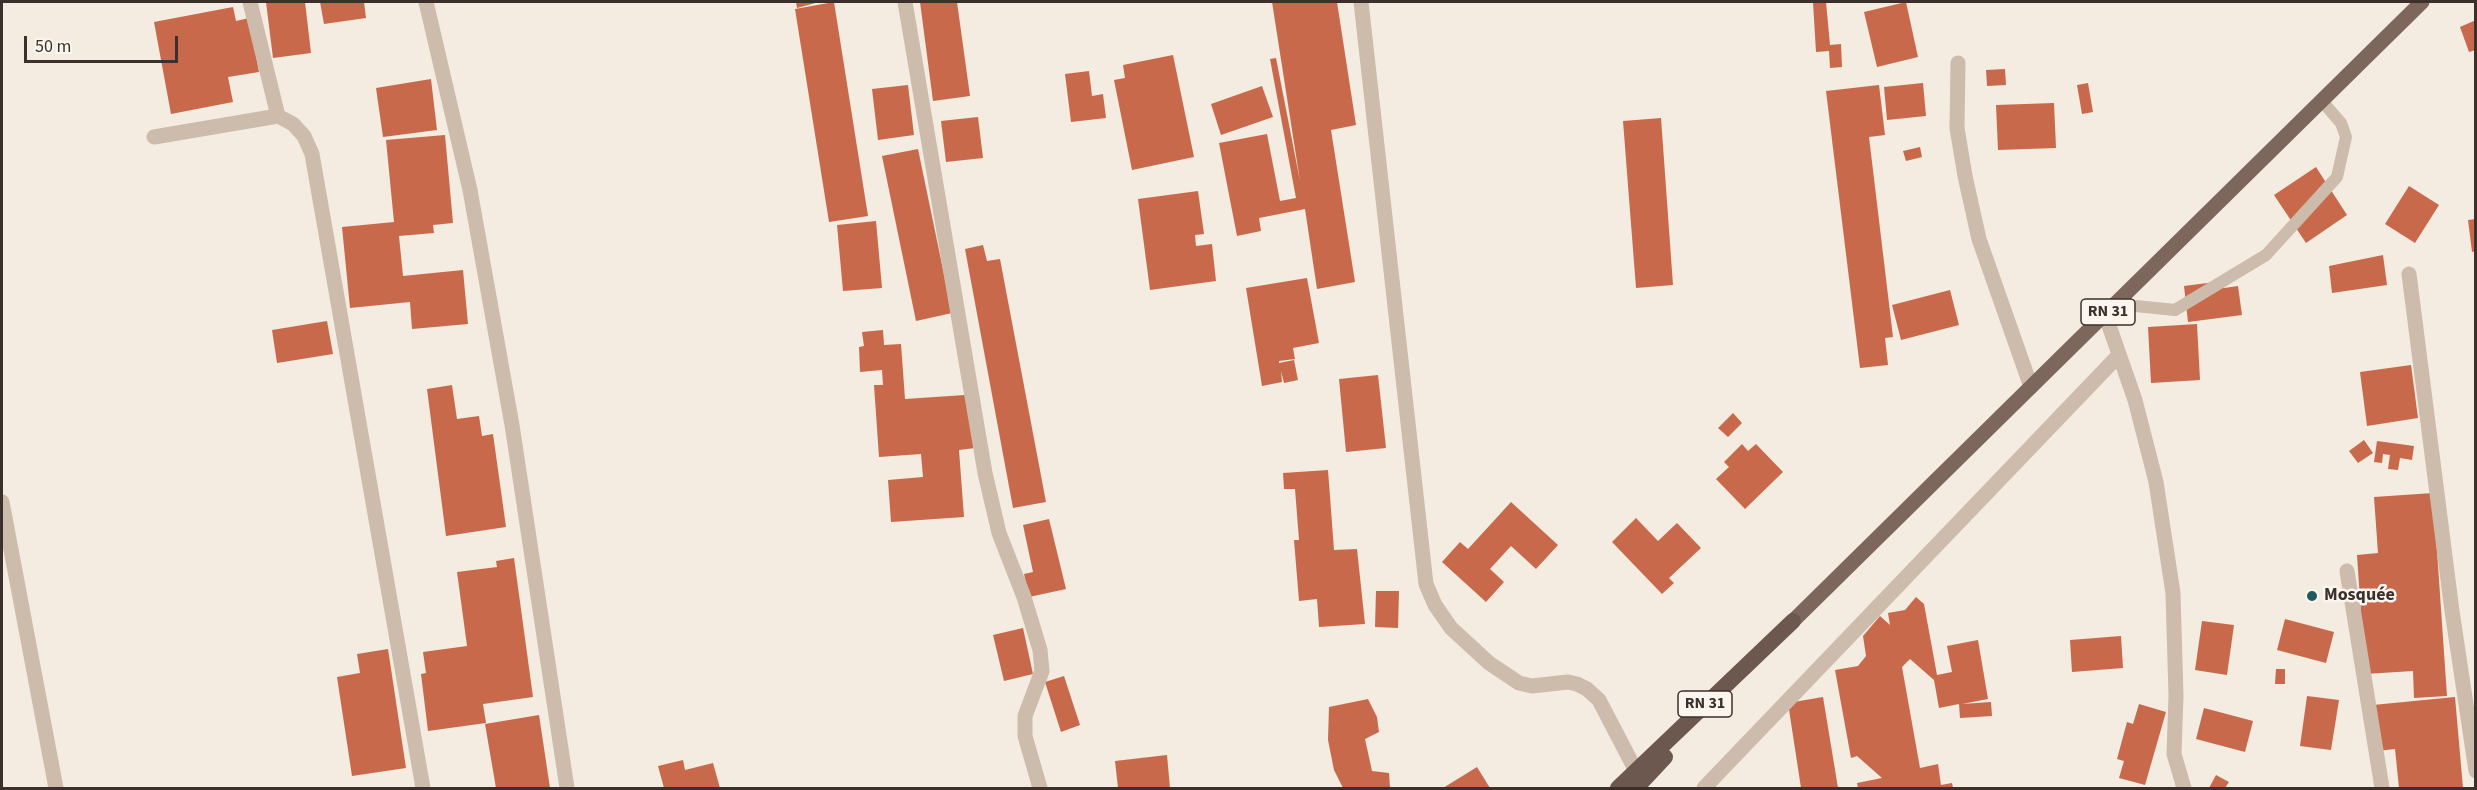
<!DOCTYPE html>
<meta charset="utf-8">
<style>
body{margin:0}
#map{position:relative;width:2477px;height:790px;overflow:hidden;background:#f4ebe1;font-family:"Source Sans 3",sans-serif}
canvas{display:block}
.frame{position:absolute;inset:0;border:3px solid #3b302b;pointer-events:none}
.scale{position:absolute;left:24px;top:36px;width:154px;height:27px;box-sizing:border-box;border:3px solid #3b302b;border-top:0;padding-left:8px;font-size:18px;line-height:21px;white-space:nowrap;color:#3b302b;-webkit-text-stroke:4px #fbf5ee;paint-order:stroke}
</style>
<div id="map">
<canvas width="2477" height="790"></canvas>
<div class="frame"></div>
<div class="scale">50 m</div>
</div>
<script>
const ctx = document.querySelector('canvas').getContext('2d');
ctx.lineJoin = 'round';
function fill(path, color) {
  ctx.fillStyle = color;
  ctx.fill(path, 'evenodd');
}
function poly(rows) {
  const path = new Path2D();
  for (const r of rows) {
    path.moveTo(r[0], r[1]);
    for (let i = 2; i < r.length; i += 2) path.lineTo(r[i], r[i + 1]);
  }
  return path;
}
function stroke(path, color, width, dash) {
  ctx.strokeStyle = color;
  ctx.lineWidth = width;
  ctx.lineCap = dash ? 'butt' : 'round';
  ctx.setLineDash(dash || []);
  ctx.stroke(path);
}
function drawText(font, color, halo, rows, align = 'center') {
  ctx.font = font + ' "Source Sans 3",sans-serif';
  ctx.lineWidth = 5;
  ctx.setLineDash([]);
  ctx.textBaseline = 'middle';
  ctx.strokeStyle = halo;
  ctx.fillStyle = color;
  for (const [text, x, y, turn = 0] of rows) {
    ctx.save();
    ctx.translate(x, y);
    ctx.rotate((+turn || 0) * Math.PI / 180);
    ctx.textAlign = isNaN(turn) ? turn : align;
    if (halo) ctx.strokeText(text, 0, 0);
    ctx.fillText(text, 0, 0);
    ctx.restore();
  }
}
const building = poly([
 [266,2,305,2,311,53,273,58],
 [320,2,364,2,366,18,324,24],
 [796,2,819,2,797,8],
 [834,2,868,216,829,222,795,9],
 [920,2,957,2,970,96,933,101],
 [1272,2,1337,2,1356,125,1331,130,1355,282,1317,289,1305,209,1259,218,1261,231,1237,236,1219,143,1267,134,1280,201,1296,198,1270,59,1276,58,1300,181],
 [1813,2,1826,2,1830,45,1841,44,1842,67,1830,68,1829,51,1816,52],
 [1906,2,1918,57,1877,67,1864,12],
 [233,7,236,21,249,18,259,72,228,77,233,102,171,114,154,22],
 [2476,20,2476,50,2469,52,2460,27],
 [1173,55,1194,157,1132,170,1114,80,1125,78,1123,65],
 [2005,69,2006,85,1987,86,1986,70],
 [1089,71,1092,96,1103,94,1106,118,1071,122,1065,74],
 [431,79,437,130,383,137,376,88],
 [1923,83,1926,116,1887,120,1884,87],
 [2088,83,2093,112,2082,114,2077,85],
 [908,85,914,135,878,140,872,89],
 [1879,85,1885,135,1869,137,1893,337,1885,338,1888,365,1860,368,1826,91],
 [1262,86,1273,117,1221,135,1211,104],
 [2054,103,2056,148,1998,150,1996,105],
 [978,117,983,158,946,162,941,121],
 [1661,118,1673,285,1636,288,1623,121],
 [445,135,453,223,433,225,434,233,399,236,403,276,463,270,468,324,412,329,410,302,350,308,342,227,394,222,386,140],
 [1920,147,1922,157,1906,161,1903,151],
 [918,149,952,313,916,321,882,156],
 [2316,167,2347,215,2306,243,2274,195],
 [2409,186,2439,205,2415,243,2385,224],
 [1198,191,1204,234,1195,235,1196,246,1212,244,1216,281,1150,290,1138,199],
 [2476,219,2476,251,2472,252,2468,220],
 [876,221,882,288,843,291,837,225],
 [983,245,987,261,1000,259,1046,502,1013,508,965,249],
 [2383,255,2387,285,2332,293,2329,266],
 [1307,278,1319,343,1293,348,1295,359,1279,361,1279,363,1294,360,1298,380,1284,383,1281,371,1282,382,1262,386,1246,288],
 [2223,281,2224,288,2238,286,2242,315,2188,322,2184,286],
 [1950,290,1959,325,1901,340,1892,305],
 [327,321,333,354,277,363,272,330],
 [2197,324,2200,380,2151,383,2148,327],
 [883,330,884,345,901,344,905,399,965,395,975,448,959,450,964,517,891,522,888,480,923,477,921,454,879,457,874,385,883,385,882,370,860,372,859,347,864,346,862,332],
 [2411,365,2418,418,2367,426,2360,372],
 [1378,375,1386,448,1346,452,1339,379],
 [452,385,457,419,479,416,482,436,493,434,506,527,446,536,427,389],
 [1733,413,1742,423,1728,437,1718,428],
 [2364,440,2373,453,2358,463,2349,451],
 [2377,441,2414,446,2412,460,2400,458,2398,470,2388,469,2390,455,2383,454,2382,463,2374,462],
 [1742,444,1748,451,1756,444,1783,472,1745,509,1716,479,1729,467,1724,462],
 [1328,470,1334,550,1357,549,1365,624,1319,627,1317,599,1299,601,1294,540,1299,540,1295,489,1284,489,1283,473],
 [2433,493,2447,696,2414,698,2413,671,2365,674,2357,555,2378,553,2374,497],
 [1511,502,1558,545,1536,569,1511,546,1490,569,1504,582,1486,602,1442,562,1460,542,1468,549],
 [1636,518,1658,541,1677,523,1701,548,1669,578,1674,583,1662,594,1612,542],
 [1049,519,1066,589,1029,597,1024,574,1033,572,1023,525],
 [514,558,533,697,483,704,486,723,428,731,421,674,426,673,423,652,467,646,457,572,497,567,496,561],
 [1376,591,1399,591,1398,628,1375,627],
 [1916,597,1924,604,1937,675,1952,672,1947,646,1978,640,1988,699,1962,704,1991,702,1992,716,1960,718,1959,704,1939,708,1934,680,1910,659,1902,667,1920,768,1938,764,1941,785,1952,783,1953,788,1858,788,1857,783,1882,778,1857,756,1851,758,1835,670,1858,666,1866,656,1863,636,1880,616,1890,625,1888,613,1905,610],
 [2285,619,2334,632,2326,663,2277,650],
 [2202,621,2234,625,2227,675,2195,670],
 [1023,628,1033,674,1004,681,993,635],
 [2121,636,2123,668,2072,672,2070,640],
 [388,649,406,768,352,776,337,677,360,673,357,654],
 [2276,669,2285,669,2285,684,2275,684],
 [1064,676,1080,725,1061,732,1045,682],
 [2307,696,2339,700,2331,750,2300,746],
 [1823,697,1838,788,1801,788,1788,703],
 [2455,697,2463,788,2399,788,2395,749,2377,751,2373,705],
 [1368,699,1377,717,1379,732,1365,739,1372,771,1389,773,1390,788,1343,788,1334,770,1328,740,1329,707],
 [2139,704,2166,712,2145,785,2119,778,2124,761,2117,759,2127,722,2133,724],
 [2204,708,2253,721,2245,752,2196,739],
 [539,715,550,788,496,788,485,724],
 [1167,755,1170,788,1118,788,1115,761],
 [683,760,685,770,713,763,720,788,664,788,658,766],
 [1477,767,1490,788,1443,788],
 [2216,775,2229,782,2225,788,2209,788]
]);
const service = poly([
 [2116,304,2175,310,2266,255,2337,177,2346,137,2341,123,2321,100]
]);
const minor = poly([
 [250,2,278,116],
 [426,2,470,190,512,425,567,788],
 [905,2,985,473,999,533,1024,597,1040,650,1042,671,1025,716,1025,736,1040,788],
 [1361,2,1426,584,1435,605,1451,628,1489,663,1519,683,1532,686,1568,682,1577,684,1587,689,1599,700,1636,771],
 [1958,63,1957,128,1965,176,1979,239,2031,387],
 [154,137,278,116,293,124,304,136,312,154,423,788],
 [2409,274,2452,611,2476,771],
 [2105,314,2135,400,2156,482,2173,593,2176,696,2174,754,2184,788],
 [2,502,56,788],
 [2347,571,2382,788],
 [1704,788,2119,355]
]);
const primary = poly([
 [1793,621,2422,2]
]);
const trunk = poly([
 [1618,788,1793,621],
 [1636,788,1665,757]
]);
const markers = [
 [2312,596,6,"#1f5a5e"]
];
const shields = [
 [2108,312,54],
 [1705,704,54]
];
const shieldNames = [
 ["RN 31",2108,312],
 ["RN 31",1705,704]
];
const poiNames = [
 ["Mosquée",2324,596]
];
fill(building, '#c8694b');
stroke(service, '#cdbbac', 12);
stroke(minor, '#cdbbac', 15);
stroke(primary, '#7d675c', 15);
stroke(trunk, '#6c584f', 16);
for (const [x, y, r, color] of markers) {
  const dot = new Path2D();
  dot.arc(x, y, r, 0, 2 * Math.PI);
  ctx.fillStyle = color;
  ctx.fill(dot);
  stroke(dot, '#fbf5ee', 2);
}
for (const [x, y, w] of shields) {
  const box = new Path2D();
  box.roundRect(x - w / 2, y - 13, w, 26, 4.5);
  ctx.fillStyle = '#fbf5ee';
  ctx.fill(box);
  stroke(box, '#3b302b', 1.5);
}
drawText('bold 16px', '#3b302b', null, shieldNames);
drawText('bold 18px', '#3b302b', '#fbf5ee', poiNames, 'left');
</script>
